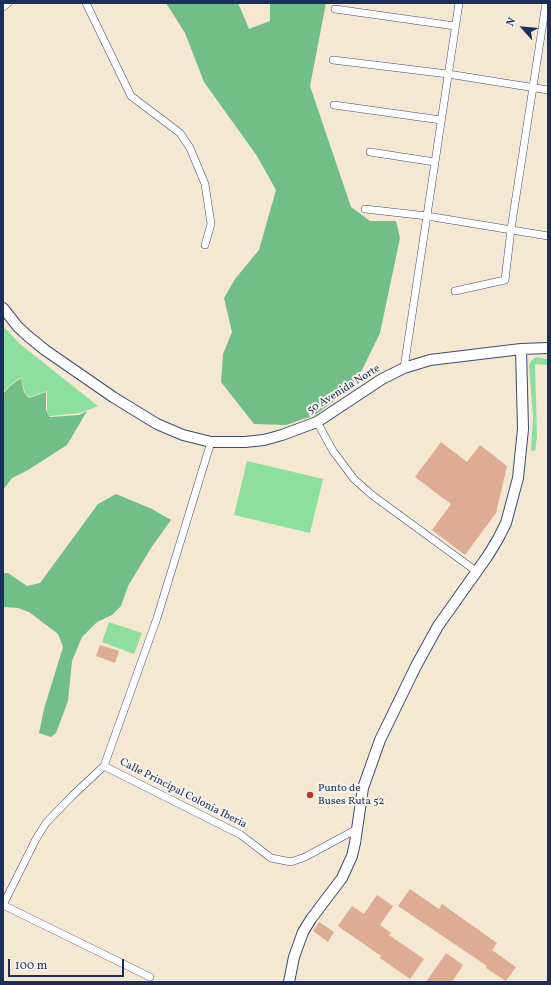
<!DOCTYPE html>
<style>
body{margin:0}
#map{position:relative;width:551px;height:985px;overflow:hidden;background:#f4e8d3;font-family:Vollkorn,serif}
canvas{display:block}
.frame{position:absolute;inset:0;border:4px solid #1b2f5e;pointer-events:none}
.north{position:absolute;left:503px;top:8px;width:40px;height:40px;-webkit-text-stroke:3px #f7f3e8;paint-order:stroke;rotate:297deg;font-size:11px;font-weight:700;line-height:16px;text-align:center;color:#1b2f5e}
.north::after{content:'';display:block;margin:auto;width:14px;height:18px;background:#1b2f5e;clip-path:polygon(50% 0,100% 100%,50% 72%,0 100%)}
.scale{position:absolute;left:8px;top:959px;width:116px;height:18px;box-sizing:border-box;border:2px solid #1b2f5e;border-top:0;padding-left:5px;font-size:12px;line-height:14px;white-space:nowrap;color:#1b2f5e;-webkit-text-stroke:3px #f7f3e8;paint-order:stroke}
</style>
<div id="map">
<canvas width="551" height="985"></canvas>
<div class="frame"></div>
<div class="north">N</div>
<div class="scale">100 m</div>
</div>
<script>
const ctx = document.querySelector('canvas').getContext('2d');
ctx.lineJoin = 'round';
function fill(path, color) {
  ctx.fillStyle = color;
  ctx.fill(path, 'evenodd');
}
function poly(rows) {
  const path = new Path2D();
  for (const r of rows) {
    path.moveTo(r[0], r[1]);
    for (let i = 2; i < r.length; i += 2) path.lineTo(r[i], r[i + 1]);
  }
  return path;
}
function stroke(path, color, width, dash) {
  ctx.strokeStyle = color;
  ctx.lineWidth = width;
  ctx.lineCap = dash ? 'butt' : 'round';
  ctx.setLineDash(dash || []);
  ctx.stroke(path);
}
function drawText(font, color, halo, rows, align = 'center') {
  ctx.font = font + ' Vollkorn,serif';
  ctx.lineWidth = 4;
  ctx.setLineDash([]);
  ctx.textBaseline = 'middle';
  ctx.strokeStyle = halo;
  ctx.fillStyle = color;
  for (const [text, x, y, turn = 0] of rows) {
    ctx.save();
    ctx.translate(x, y);
    ctx.rotate((+turn || 0) * Math.PI / 180);
    ctx.textAlign = isNaN(turn) ? turn : align;
    if (halo) ctx.strokeText(text, 0, 0);
    ctx.fillText(text, 0, 0);
    ctx.restore();
  }
}
const green = poly([
 [3,326,20,344,98,406,80,413,50,416,47,411,47,391,29,397,25,392,21,377,10,385,3,393],
 [536,357,548,359,548,365,535,364,537,437,535,451,531,450,533,416,529,366,531,361],
 [247,461,323,479,310,533,234,515],
 [109,622,142,633,134,654,102,642]
]);
const forest = poly([
 [166,3,238,3,249,29,270,21,270,3,326,3,310,86,351,207,370,221,396,221,400,238,380,333,362,370,346,392,315,415,286,425,254,424,221,382,223,354,232,332,224,298,235,279,259,250,276,190,257,156,204,82,185,33],
 [21,378,24,392,29,398,46,392,46,410,50,417,79,415,87,411,67,445,28,470,12,478,3,490,3,394,10,386],
 [116,494,152,509,171,520,151,548,128,586,121,606,112,615,97,622,82,637,72,661,68,701,56,733,51,737,39,733,44,709,63,647,58,634,29,612,18,608,3,607,3,573,8,573,27,586,40,583,98,504]
]);
const building = poly([
 [441,442,467,462,480,445,507,466,496,513,465,555,432,530,451,504,415,477],
 [100,645,119,651,115,663,96,656],
 [410,889,439,909,442,904,497,943,492,950,516,967,506,981,486,968,487,966,398,906],
 [377,895,393,906,380,925,391,933,389,935,424,959,410,979,380,958,381,956,338,926,352,906,364,914],
 [319,922,334,932,328,942,313,931],
 [446,953,463,965,452,982,426,982]
]);
const street = poly([
 [86,3,131,96,180,133,190,148,205,184,211,224,205,245],
 [3,7,8,3],
 [335,9,455,26],
 [333,60,448,74,548,90],
 [334,105,441,120],
 [370,152,435,162],
 [365,209,427,216,548,236],
 [455,291,505,280,511,229,546,3],
 [404,368,459,3],
 [317,422,333,451,354,479,372,495,476,571],
 [104,766,241,835,271,858,291,862,305,857,357,829],
 [3,905,36,839,46,823,72,796,104,766,157,618,211,442],
 [3,905,150,977]
]);
const secondary = poly([
 [3,308,18,327,29,337,45,350,113,397,157,424,183,435,211,442,245,442,264,440,282,435,317,422,382,379,404,368,430,360,521,349,548,348],
 [289,982,294,957,303,932,311,919,342,878,352,856,355,843,363,788,380,740,416,666,438,626,487,557,498,539,506,523,518,478,523,429,521,349]
]);
const markers = [
 [310,795,4,"#c8321e"]
];
const streetNames = [
 ["50 Avenida Norte",344,390,-32],
 ["Calle Principal Colonia Iberia",183,794,27]
];
const poiNames = [
 ["Punto de",318,789],
 ["Buses Ruta 52",318,802]
];
fill(green, '#8cdf9f');
fill(forest, '#71be86');
fill(building, '#deab93');
stroke(street, '#3c4b70', 8);
stroke(secondary, '#3c4b70', 12);
stroke(street, '#fff', 7);
stroke(secondary, '#fff', 10);
for (const [x, y, r, color] of markers) {
  const dot = new Path2D();
  dot.arc(x, y, r, 0, 2 * Math.PI);
  ctx.fillStyle = color;
  ctx.fill(dot);
  stroke(dot, '#f7f3e8', 1.5);
}
drawText('11px', '#1b2f5e', '#f7f3e8', streetNames);
drawText('11px', '#1b2f5e', '#f7f3e8', poiNames, 'left');
</script>
